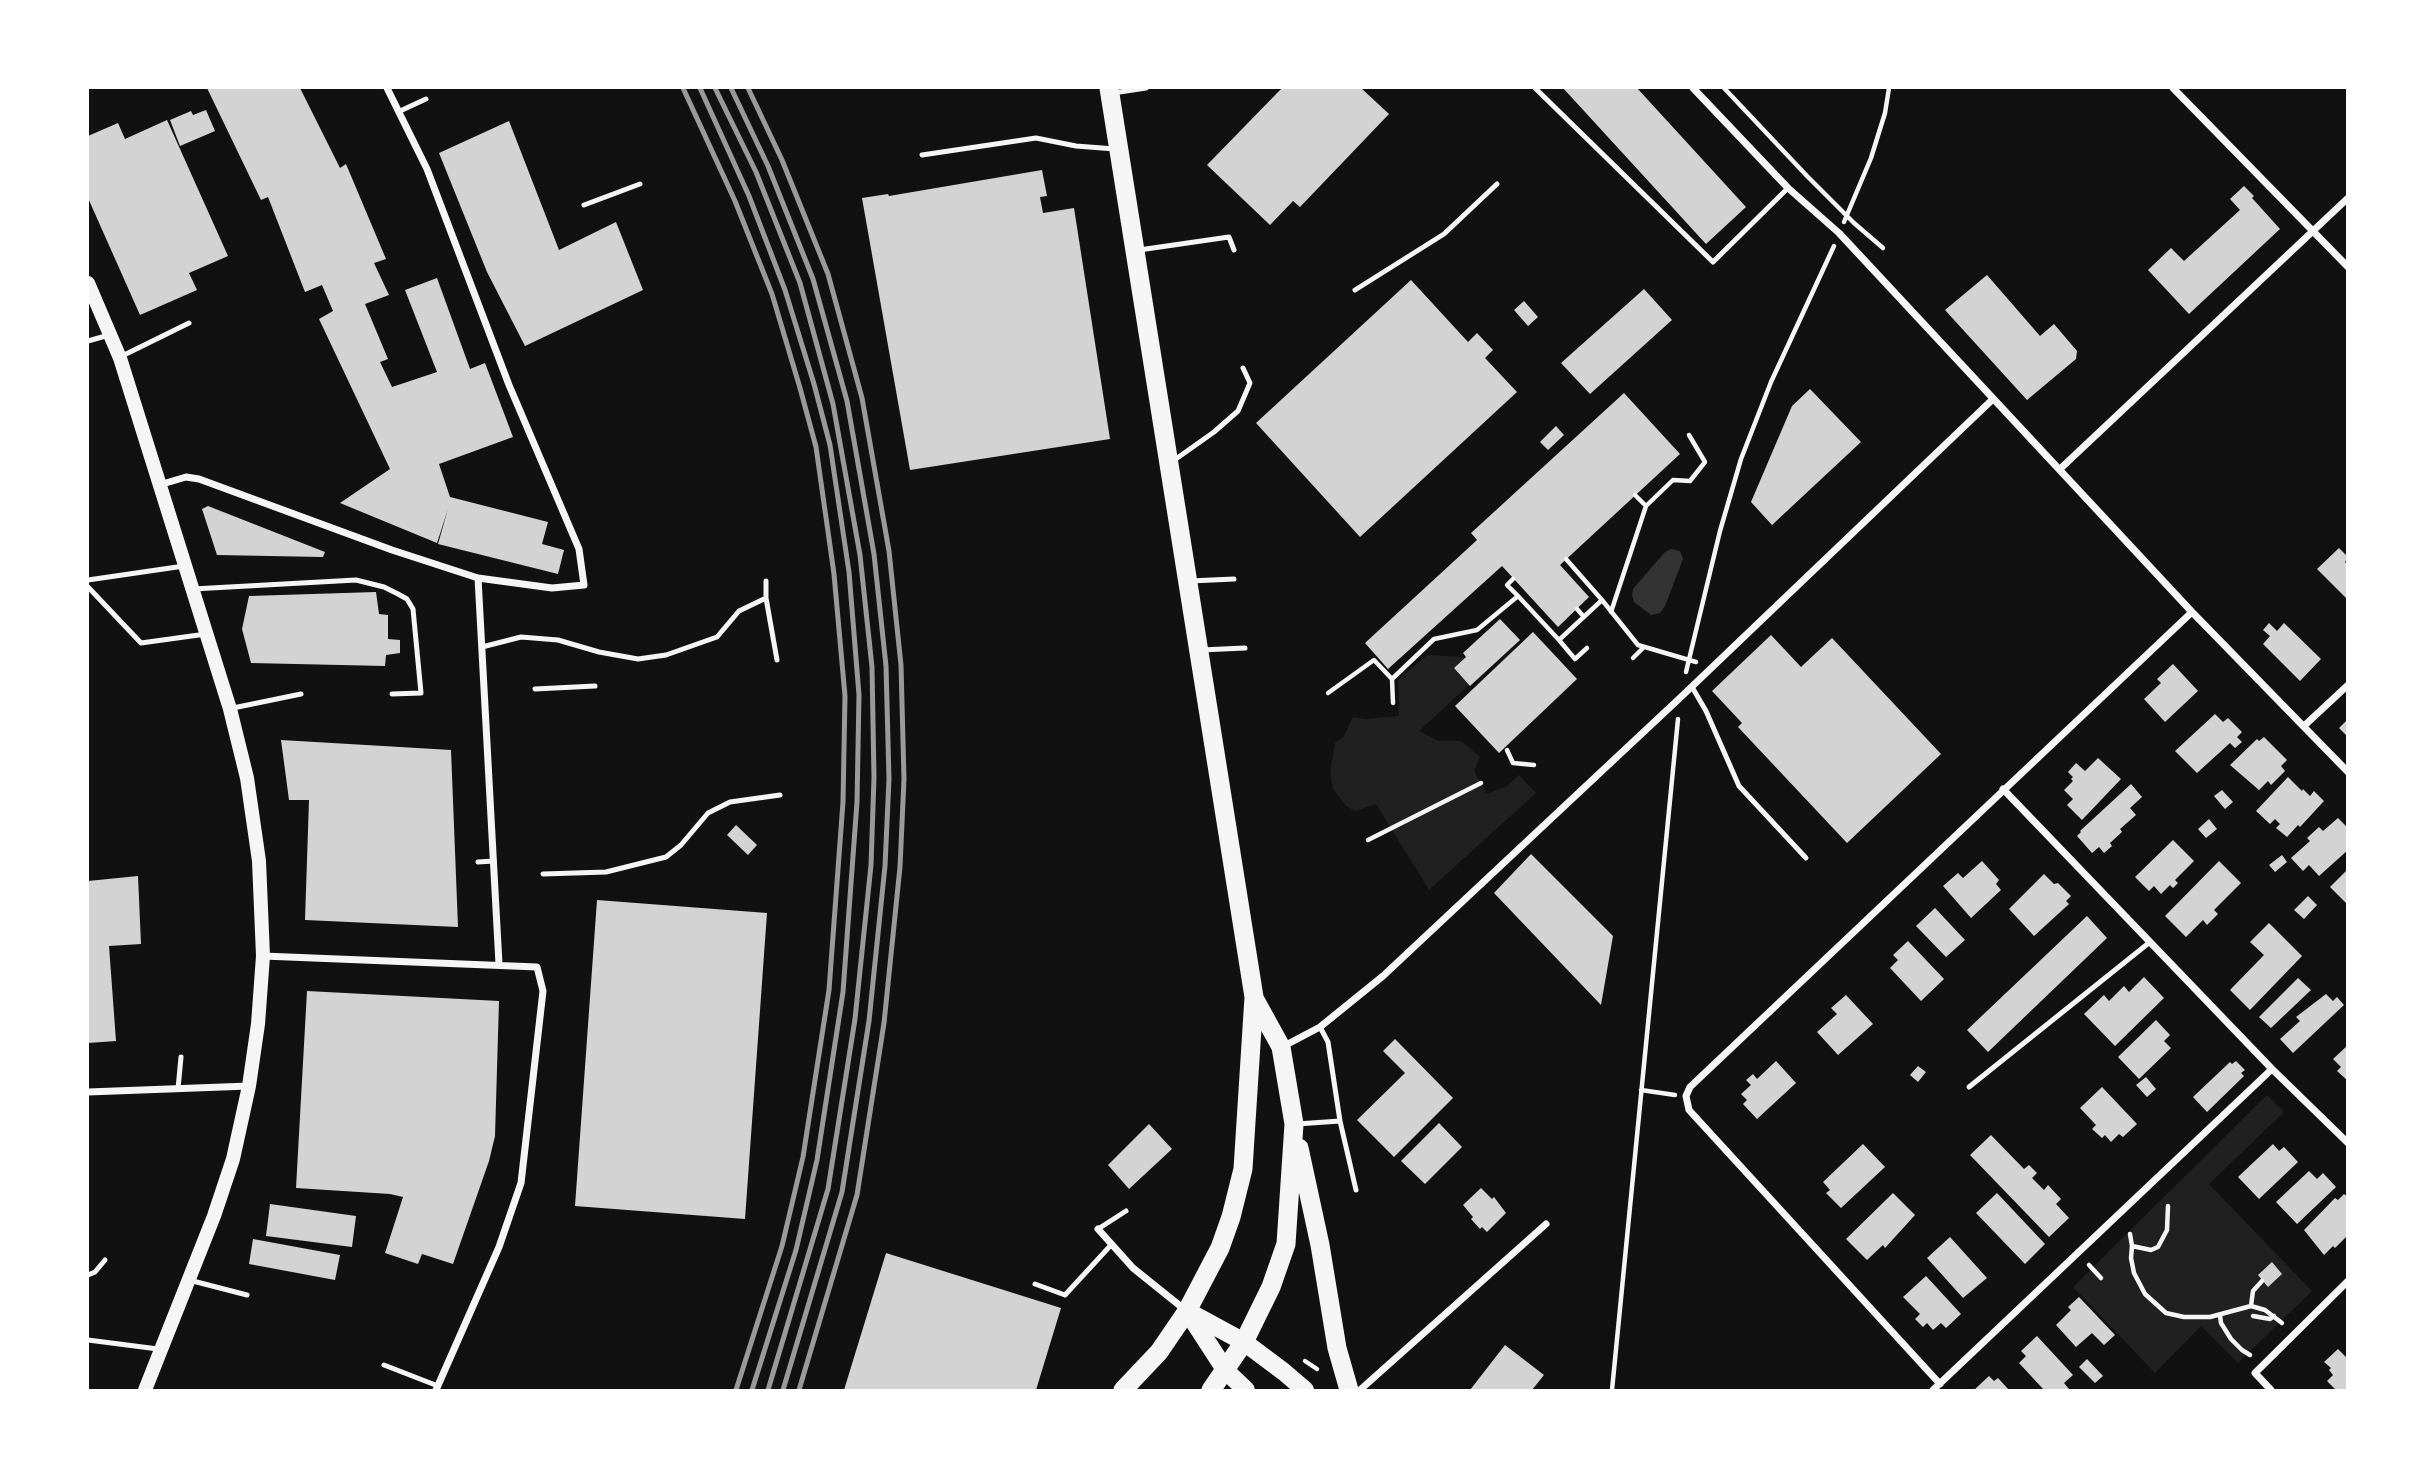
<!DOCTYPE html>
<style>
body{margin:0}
#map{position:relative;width:2435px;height:1478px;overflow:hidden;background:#111;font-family:Jost,sans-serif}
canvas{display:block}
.frame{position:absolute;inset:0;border:89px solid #fff;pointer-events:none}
</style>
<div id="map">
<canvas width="2435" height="1478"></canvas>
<div class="frame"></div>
</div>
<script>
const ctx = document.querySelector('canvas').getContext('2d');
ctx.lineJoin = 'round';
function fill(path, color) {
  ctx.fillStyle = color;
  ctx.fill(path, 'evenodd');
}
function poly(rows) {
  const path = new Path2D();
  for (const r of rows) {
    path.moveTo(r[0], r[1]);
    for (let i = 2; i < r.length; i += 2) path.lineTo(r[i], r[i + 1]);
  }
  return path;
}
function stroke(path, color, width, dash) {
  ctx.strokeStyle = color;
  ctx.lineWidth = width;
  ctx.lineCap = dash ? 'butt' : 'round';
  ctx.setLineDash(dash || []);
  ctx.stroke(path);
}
const green = poly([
 [1427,655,1465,657,1453,668,1469,685,1419,731,1439,741,1461,741,1480,757,1474,771,1487,794,1507,786,1519,775,1536,793,1429,890,1376,804,1355,811,1346,806,1333,789,1330,772,1335,743,1344,736,1353,717,1365,719,1399,716,1398,680],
 [2267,1095,2284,1112,2209,1184,2312,1291,2238,1363,2201,1326,2155,1373,2073,1287]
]);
const water = poly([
 [1671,549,1680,551,1683,559,1665,606,1660,613,1651,615,1634,602,1632,595,1633,589,1665,552]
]);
const building = poly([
 [207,88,300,88,340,168,346,164,386,259,374,263,389,295,365,304,388,359,380,362,392,387,437,372,405,290,437,278,470,369,485,363,513,437,439,464,450,497,548,522,542,544,564,550,558,574,438,544,448,509,437,543,340,503,390,469,319,319,333,311,322,285,305,292,268,197,261,200],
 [1282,88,1361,88,1389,114,1300,207,1293,201,1270,225,1207,165],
 [1563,88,1637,88,1746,207,1706,244],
 [206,110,215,131,180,146,170,120,191,111,193,115],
 [167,120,228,256,189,273,197,290,140,315,88,198,88,136,118,123,125,139],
 [509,121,559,250,616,222,643,290,525,346,487,272,439,153],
 [1042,170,1047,196,1040,197,1043,213,1074,208,1110,439,910,470,862,198,888,194,889,196],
 [2244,186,2254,196,2252,198,2280,229,2189,314,2148,270,2171,248,2184,261,2240,210,2230,199],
 [1987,275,2040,336,2054,324,2077,351,2076,359,2027,400,1945,310],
 [1411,280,1468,342,1477,333,1493,350,1485,358,1517,392,1360,537,1256,423],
 [1644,289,1672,320,1590,394,1561,363],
 [1524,301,1538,317,1528,326,1514,310],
 [1810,389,1861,442,1772,525,1751,502,1792,406],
 [1624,393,1680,454,1560,565,1589,597,1558,627,1502,566,1388,669,1365,643,1477,540,1471,533],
 [1556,426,1564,435,1548,450,1540,442],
 [208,506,325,552,323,557,217,555,202,509],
 [2339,548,2348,557,2345,562,2348,565,2348,600,2317,569],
 [376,592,379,614,388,615,388,639,400,640,400,653,386,655,385,666,251,663,242,629,249,596],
 [1500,619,1520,640,1470,686,1454,668,1466,657,1463,653],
 [2269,623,2277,631,2284,623,2321,659,2300,681,2263,644,2270,636,2263,630],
 [1533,632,1577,679,1499,753,1455,706],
 [1771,635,1801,667,1832,638,1941,754,1847,843,1738,727,1742,723,1712,691],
 [2173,664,2198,691,2165,722,2144,699,2161,683,2157,679],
 [2215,714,2223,722,2228,718,2242,732,2237,737,2242,742,2235,748,2230,743,2197,773,2175,751],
 [2348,719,2348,737,2339,728],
 [2264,737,2287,760,2281,766,2285,771,2271,785,2268,781,2259,790,2230,765,2257,739,2259,741],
 [281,740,451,750,458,927,305,920,309,800,289,800],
 [2098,758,2121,779,2082,820,2067,805,2073,799,2064,790,2073,781,2071,779,2073,777,2068,772,2076,763,2085,771],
 [2288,777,2302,791,2303,789,2310,796,2314,791,2324,801,2300,827,2298,825,2287,837,2276,828,2280,824,2275,819,2270,824,2256,811],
 [2131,784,2142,797,2130,808,2136,815,2120,829,2122,832,2110,843,2112,846,2104,853,2099,847,2092,853,2077,836,2081,832,2080,831],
 [2222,790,2233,802,2225,809,2214,796],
 [2338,818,2348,828,2348,850,2319,876,2309,865,2303,871,2291,858,2310,841,2307,838,2319,827,2323,831],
 [2209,819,2217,829,2206,838,2198,829],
 [736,825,757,845,748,855,727,835],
 [2173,840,2194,861,2175,880,2178,883,2173,888,2170,885,2161,894,2154,886,2149,891,2135,877],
 [1531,854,1613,936,1601,1005,1494,893],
 [2282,855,2287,862,2275,872,2269,865],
 [1982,861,1999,880,1996,884,2001,890,1971,918,1943,886,1958,873,1963,878],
 [2219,861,2241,883,2214,910,2218,914,2207,925,2203,920,2186,937,2165,916],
 [2348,869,2348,905,2330,887],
 [2044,874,2054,884,2058,883,2071,896,2066,901,2069,904,2034,936,2009,909],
 [138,876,141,944,109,946,116,1041,88,1043,88,881],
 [2308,896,2317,905,2304,919,2294,910],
 [597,900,767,913,745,1219,575,1206],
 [1935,908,1965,940,1946,957,1916,926],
 [2087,916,2107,938,1988,1052,1967,1030],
 [2269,923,2302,956,2250,1010,2230,990,2264,955,2250,942],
 [1908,941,1944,979,1921,1001,1890,968,1898,960,1893,955],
 [2144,977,2164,998,2115,1046,2084,1014,2104,995,2109,1001,2124,986,2129,992],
 [2298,978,2311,990,2271,1028,2259,1017],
 [307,991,499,1001,495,1136,489,1161,453,1264,422,1254,418,1264,385,1253,403,1197,390,1194,296,1188],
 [2326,994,2333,1001,2337,997,2344,1005,2293,1053,2280,1039,2300,1021,2296,1017],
 [1846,995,1873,1024,1838,1055,1817,1032,1837,1014,1831,1008],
 [2156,1020,2170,1035,2164,1041,2171,1048,2139,1079,2118,1057],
 [1395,1039,1453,1098,1394,1157,1357,1120,1405,1073,1383,1051],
 [2348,1045,2348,1081,2337,1071,2341,1067,2333,1059],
 [1776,1061,1796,1083,1757,1119,1743,1104,1747,1100,1741,1094,1751,1085,1746,1080,1753,1074,1757,1079],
 [2236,1061,2245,1070,2241,1073,2244,1076,2207,1112,2193,1097,2230,1062,2232,1064],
 [1918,1066,1926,1072,1918,1082,1910,1075],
 [2146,1077,2156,1089,2147,1097,2136,1085],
 [2102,1087,2137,1124,2123,1137,2119,1134,2111,1142,2105,1135,2102,1138,2092,1129,2096,1125,2080,1108],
 [1439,1123,1462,1147,1425,1184,1401,1161],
 [1149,1124,1172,1149,1129,1189,1108,1165],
 [1991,1135,2024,1169,2029,1165,2037,1173,2032,1178,2044,1190,2048,1185,2061,1199,2056,1204,2069,1218,2049,1237,1970,1155],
 [1863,1144,1885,1167,1841,1208,1826,1193,1830,1190,1823,1182],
 [2273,1144,2279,1151,2284,1147,2298,1162,2259,1199,2238,1177],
 [2309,1171,2317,1179,2323,1173,2336,1187,2297,1224,2276,1202],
 [1481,1188,1492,1199,1494,1197,1506,1213,1487,1232,1482,1227,1480,1229,1471,1219,1473,1217,1463,1205],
 [1893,1193,1915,1215,1885,1248,1883,1245,1867,1260,1846,1239],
 [1997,1193,2045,1244,2025,1264,1976,1213],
 [2344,1194,2348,1197,2348,1235,2335,1248,2333,1246,2324,1255,2304,1230,2335,1198,2338,1200],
 [270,1204,356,1216,352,1247,266,1236],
 [1950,1237,1987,1278,1963,1298,1927,1258],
 [253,1239,340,1255,335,1280,249,1264],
 [886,1253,1061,1308,1036,1390,844,1390],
 [2272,1262,2282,1274,2268,1287,2258,1275],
 [1926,1276,1961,1314,1946,1328,1941,1323,1933,1330,1927,1323,1923,1327,1915,1319,1920,1314,1903,1297],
 [2079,1297,2115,1335,2104,1345,2092,1333,2076,1347,2056,1325,2071,1310,2068,1307],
 [2037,1336,2073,1375,2064,1383,2069,1389,2067,1390,2044,1390,2019,1363,2026,1356,2021,1351],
 [1505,1345,1544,1375,1532,1390,1470,1390],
 [2338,1349,2348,1359,2348,1390,2336,1390,2327,1381,2333,1375,2329,1370,2331,1368,2324,1362],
 [2087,1359,2103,1376,2095,1383,2079,1367],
 [1989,1376,1994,1381,1998,1378,2009,1390,1974,1390]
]);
const path = poly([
 [1724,88,1807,176,1854,223,1883,248],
 [1844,222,1871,158,1885,113,1889,88],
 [1635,495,1646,506],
 [1513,579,1507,585,1518,596],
 [1602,600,1638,645,1696,662],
 [1577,609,1584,617],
 [1611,612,1646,506,1673,480,1690,481,1705,462,1689,435],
 [1559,640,1575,659,1587,648],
 [1633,658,1644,647],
 [1686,672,1720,531,1741,459,1771,382,1834,246],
 [1328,693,1374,660,1392,679],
 [1393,703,1392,679,1434,639,1477,630,1518,596,1559,640,1602,600,1566,559],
 [1507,750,1513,763],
 [1513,763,1534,765],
 [1368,840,1481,783],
 [1641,1090,1675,1095],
 [2130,1234,2132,1246,2151,1250,2158,1247,2167,1230,2168,1206],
 [2132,1246,2131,1258,2134,1273,2145,1294,2166,1313,2184,1317,2210,1317,2251,1306,2265,1310,2282,1323],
 [2089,1265,2101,1278],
 [2251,1306,2253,1291,2262,1281],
 [2220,1315,2221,1323,2231,1339,2242,1350,2250,1355],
 [2253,1316,2270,1319,2274,1316],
 [1305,1361,1317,1369],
 [1612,1390,1678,719]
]);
const service = poly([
 [1535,88,1713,262,1788,188],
 [1113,93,1146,88],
 [400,111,426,99],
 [922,155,1036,138,1076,146,1115,149],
 [584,205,640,184],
 [1139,250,1229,237,1234,250],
 [1355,290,1444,234,1497,184],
 [88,341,109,335],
 [122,356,189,323],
 [1173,461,1214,432,1238,411,1250,383,1243,368],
 [88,580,184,566],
 [766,581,766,598,777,660],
 [1190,581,1234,579],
 [88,587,141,643,206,634],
 [193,589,356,580,384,587,398,594,407,599,413,609,421,693,392,694],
 [482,647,521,637,558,640,599,652,638,659,666,655,717,637,739,611,766,598],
 [1201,650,1245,648],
 [1692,687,1706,711,1739,786,1806,858],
 [535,689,595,686],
 [233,708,301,694],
 [478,862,494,861],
 [543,874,606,872,666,857,681,845,708,813,730,802,780,795],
 [1320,1027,1328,1042,1340,1121],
 [1969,1087,2150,942],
 [178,1089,181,1057],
 [1297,1124,1340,1121,1356,1190],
 [1098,1229,1126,1211],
 [88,1275,95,1272,105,1260],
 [189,1280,247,1295],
 [1035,1284,1065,1295,1111,1245],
 [88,1340,158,1349],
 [384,1365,438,1386]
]);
const minor = poly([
 [1693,88,1788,188,1839,233,2192,612,2348,772],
 [2173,88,2348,267],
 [2060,469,2348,198],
 [159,485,186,477,199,479,392,550,478,578,552,588,584,585,579,549,509,385,427,169,387,88],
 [478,578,499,964],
 [2304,726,2348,685],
 [2003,789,2272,1069,2348,1143],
 [263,956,537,967,543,991,521,1183,499,1247,436,1390],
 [1284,1046,1320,1027,1383,976,1682,696,1993,399],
 [88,1092,249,1086],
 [1098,1229,1133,1268,1184,1309],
 [1940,1384,1689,1110,1686,1096,1690,1087,2192,612],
 [1360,1390,1546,1224],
 [1933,1390,2272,1069],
 [2271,1390,2255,1373,2348,1281]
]);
const secondary = poly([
 [88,283,120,358,230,709,247,778,259,861,263,956,258,1024,249,1086,233,1159,214,1216,145,1390]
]);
const primary = poly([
 [1187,1311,1244,1342,1284,1372,1305,1390],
 [1189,1314,1226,1371,1246,1390]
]);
const trunk = poly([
 [1109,88,1254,997,1243,1169,1231,1217,1220,1248,1187,1311,1159,1352,1123,1390],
 [1299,1148,1320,1245,1337,1348,1349,1390],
 [1211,1390,1244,1342,1271,1287,1286,1244,1294,1124,1281,1047,1254,998]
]);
const rail = poly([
 [683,88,735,201,772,294,800,388,816,447,834,574,845,696,843,802,829,990,803,1157,782,1246,736,1390],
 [700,88,749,196,785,290,814,384,830,445,849,572,859,695,857,802,843,992,817,1160,796,1250,752,1390],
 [715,88,756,172,800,283,833,404,860,555,872,667,874,778,871,865,855,1019,828,1189,768,1390],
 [731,88,768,166,813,279,847,401,874,554,886,666,889,779,885,866,869,1021,842,1192,783,1390],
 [748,88,782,160,828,274,862,398,889,551,901,665,904,779,900,867,884,1023,857,1195,799,1390]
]);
fill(green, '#202020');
fill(water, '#333');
fill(building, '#d3d3d3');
stroke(path, '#f5f5f5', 4.5);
stroke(service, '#f5f5f5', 5);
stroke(minor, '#f5f5f5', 7);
stroke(secondary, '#f5f5f5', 14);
stroke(primary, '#f5f5f5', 18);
stroke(trunk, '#f5f5f5', 19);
stroke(rail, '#9a9a9a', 5);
</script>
